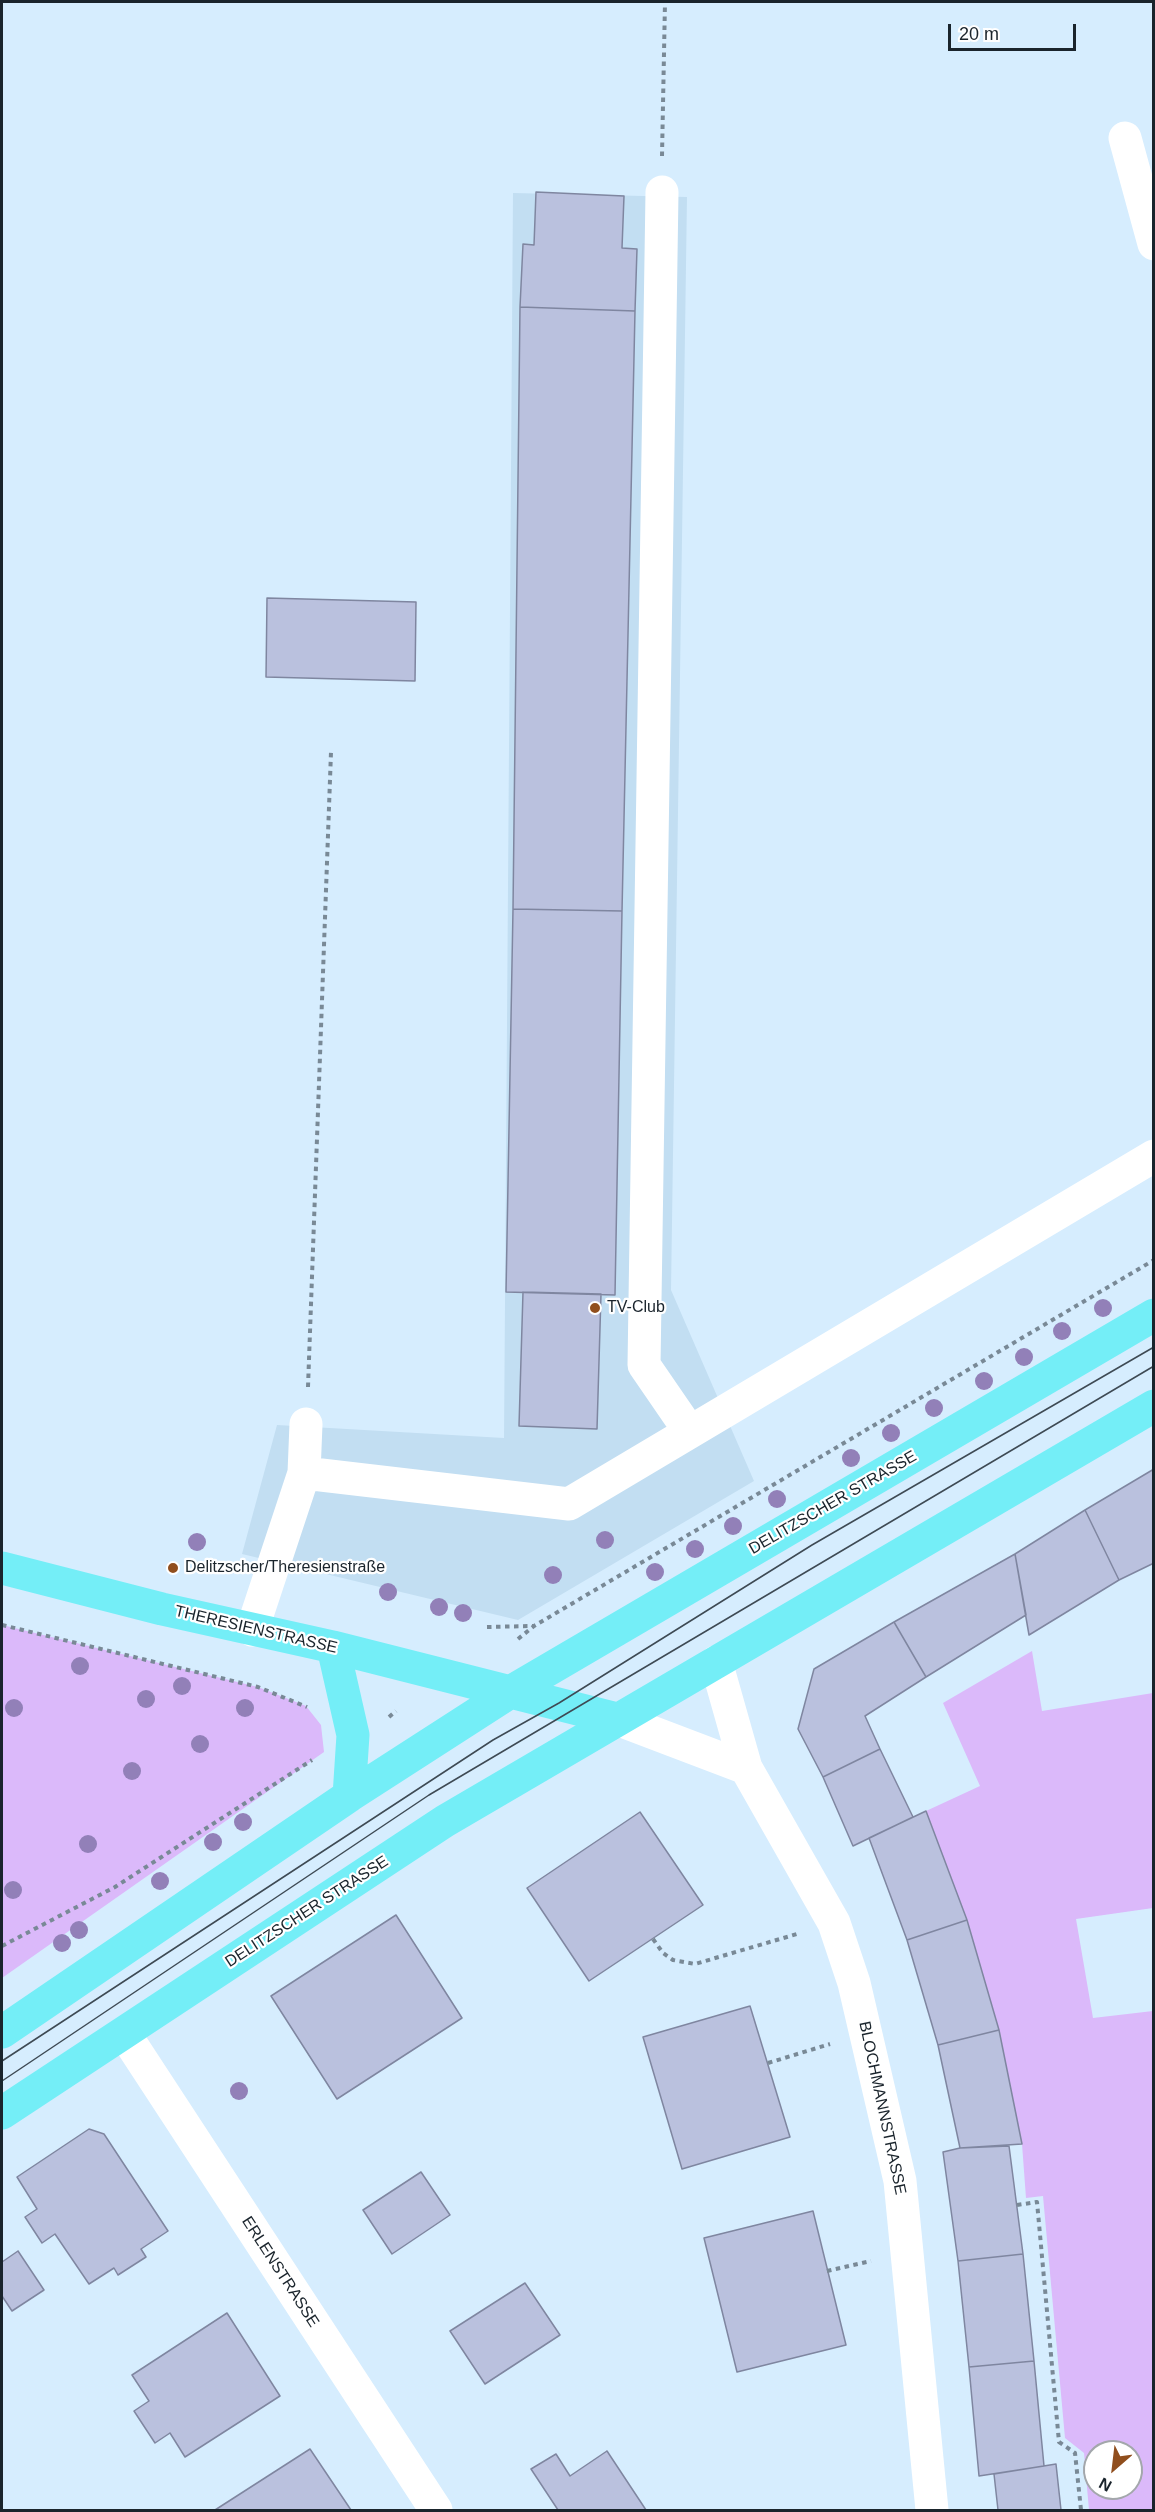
<!DOCTYPE html>
<meta charset="utf-8">
<style>
body{margin:0}
#map{position:relative;width:1155px;height:2512px;overflow:hidden;background:#d6edfe;font-family:Arial,sans-serif}
canvas{display:block}
.frame{position:absolute;inset:0;border:3px solid #1a242c;pointer-events:none}
.north{position:absolute;left:1083px;top:2440px;width:60px;height:60px;box-sizing:border-box;background:#fff;border:2px solid #a3a7ab;border-radius:50%;rotate:208deg;font-size:16px;font-weight:700;line-height:24px;text-align:center;color:#1a242c}
.north::after{content:'';display:block;margin:auto;width:21px;height:27px;background:#904e1d;clip-path:polygon(50% 0,100% 100%,50% 72%,0 100%)}
.scale{position:absolute;left:948px;top:24px;width:128px;height:27px;box-sizing:border-box;border:3px solid #1a242c;border-top:0;padding-left:8px;font-size:18px;line-height:21px;white-space:nowrap;color:#1a242c;-webkit-text-stroke:4px #fff;paint-order:stroke}
</style>
<div id="map">
<canvas width="1155" height="2512"></canvas>
<div class="frame"></div>
<div class="north">N</div>
<div class="scale">20 m</div>
</div>
<script>
const ctx = document.querySelector('canvas').getContext('2d');
ctx.lineJoin = 'round';
function fill(path, color) {
  ctx.fillStyle = color;
  ctx.fill(path, 'evenodd');
}
function poly(rows) {
  const path = new Path2D();
  for (const r of rows) {
    path.moveTo(r[0], r[1]);
    for (let i = 2; i < r.length; i += 2) path.lineTo(r[i], r[i + 1]);
  }
  return path;
}
function stroke(path, color, width, dash) {
  ctx.strokeStyle = color;
  ctx.lineWidth = width;
  ctx.lineCap = dash ? 'butt' : 'round';
  ctx.setLineDash(dash || []);
  ctx.stroke(path);
}
function drawText(font, color, halo, rows, align = 'center') {
  ctx.font = font + ' Arial,sans-serif';
  ctx.lineWidth = 4.5;
  ctx.setLineDash([]);
  ctx.textBaseline = 'middle';
  ctx.strokeStyle = halo;
  ctx.fillStyle = color;
  for (const [text, x, y, turn = 0] of rows) {
    ctx.save();
    ctx.translate(x, y);
    ctx.rotate((+turn || 0) * Math.PI / 180);
    ctx.textAlign = isNaN(turn) ? turn : align;
    if (halo) ctx.strokeText(text, 0, 0);
    ctx.fillText(text, 0, 0);
    ctx.restore();
  }
}
const built = poly([
 [513,193,687,197,671,1290,754,1481,518,1620,242,1554,277,1425,504,1438]
]);
const green = poly([
 [2,1625,258,1687,306,1706,321,1725,324,1752,2,1978],
 [1032,1651,1042,1711,1153,1693,1153,1908,1076,1919,1093,2018,1153,2011,1153,2510,1089,2510,1084,2453,1065,2438,1043,2196,1026,2198,1022,2144,999,2030,967,1920,926,1811,980,1786,943,1703],
 [1095,2452,1131,2452,1131,2488,1095,2488]
]);
const building = poly([
 [536,192,624,196,622,248,637,249,635,311,520,307,523,244,534,245,536,192],
 [520,307,635,311,622,911,513,909,520,307],
 [267,598,416,602,415,681,266,677,267,598],
 [513,909,622,911,615,1295,506,1292,513,909],
 [523,1292,601,1294,597,1429,519,1426,523,1292],
 [1154,1469,1154,1563,1119,1580,1085,1510,1154,1469],
 [1085,1510,1119,1580,1029,1635,1015,1554,1085,1510],
 [1015,1554,1026,1615,926,1677,894,1622,1015,1554],
 [894,1622,926,1677,865,1716,880,1749,823,1777,798,1729,814,1669,894,1622],
 [880,1749,913,1817,853,1846,823,1777,880,1749],
 [926,1811,967,1920,907,1940,869,1838,926,1811],
 [640,1812,703,1905,589,1981,527,1888,640,1812],
 [396,1915,462,2018,337,2099,271,1996,396,1915],
 [967,1920,999,2030,938,2045,907,1940,967,1920],
 [750,2006,790,2137,682,2169,643,2037,750,2006],
 [999,2030,1022,2144,960,2148,938,2045,999,2030],
 [89,2129,104,2134,168,2231,141,2249,146,2257,118,2275,114,2268,89,2284,55,2234,42,2243,25,2217,37,2209,17,2177,89,2129],
 [1009,2146,1023,2254,958,2261,943,2152,960,2148,1009,2146],
 [421,2172,450,2215,392,2254,363,2210,421,2172],
 [813,2211,846,2345,737,2372,704,2238,813,2211],
 [18,2251,44,2290,12,2311,2,2296,2,2262,18,2251],
 [1023,2254,1034,2361,969,2367,958,2261,1023,2254],
 [525,2283,560,2335,485,2384,450,2331,525,2283],
 [227,2313,280,2396,185,2457,170,2433,155,2443,134,2411,149,2401,132,2375,227,2313],
 [1034,2361,1044,2466,979,2476,969,2367,1034,2361],
 [310,2449,351,2510,215,2510,310,2449],
 [607,2451,646,2510,558,2510,531,2469,556,2454,570,2476,607,2451],
 [1056,2464,1061,2510,998,2510,994,2474,1056,2464]
]);
const path = poly([
 [662,156,665,2],
 [308,1387,331,752],
 [2,1625,258,1687,307,1707],
 [487,1627,533,1626],
 [518,1639,534,1626,1154,1260],
 [389,1717,396,1711],
 [653,1939,663,1953,673,1960,695,1964,797,1934],
 [2,1946,115,1887,312,1760],
 [768,2063,830,2044],
 [1017,2205,1037,2202,1059,2442,1075,2453,1081,2510],
 [827,2271,871,2261]
]);
const minor = poly([
 [1125,138,1154,244],
 [662,192,644,1365,690,1432],
 [304,1473,569,1504,1154,1156],
 [252,1630,304,1473,306,1424],
 [716,1662,746,1768],
 [617,1719,746,1768,834,1923,854,1983,900,2181,932,2510],
 [124,2033,436,2510]
]);
const major = poly([
 [2,1568,162,1609,333,1647,617,1719],
 [333,1647,353,1735,349,1796],
 [2,2032,349,1796,512,1691,1154,1315],
 [2,2113,445,1821,1154,1406]
]);
const tram = poly([
 [2,2061,493,1740,559,1703,812,1545,1154,1347],
 [2,2081,429,1795,1154,1366]
]);
const trees = [
 [1103,1308],
 [1062,1331],
 [1024,1357],
 [984,1381],
 [934,1408],
 [891,1433],
 [851,1458],
 [777,1499],
 [733,1526],
 [605,1540],
 [197,1542],
 [695,1549],
 [655,1572],
 [553,1575],
 [388,1592],
 [439,1607],
 [463,1613],
 [80,1666],
 [182,1686],
 [146,1699],
 [14,1708],
 [245,1708],
 [200,1744],
 [132,1771],
 [243,1822],
 [213,1842],
 [88,1844],
 [160,1881],
 [13,1890],
 [79,1930],
 [62,1943],
 [239,2091]
];
const markers = [
 [595,1308,6,"#904e1d"],
 [173,1568,6,"#904e1d"]
];
const poiNames = [
 ["TV-Club",607,1308],
 ["Delitzscher/Theresienstraße",185,1568]
];
const streetNames = [
 ["DELITZSCHER STRASSE",833,1503,-30],
 ["THERESIENSTRASSE",256,1630,13],
 ["DELITZSCHER STRASSE",307,1912,-33],
 ["BLOCHMANNSTRASSE",882,2108,78],
 ["ERLENSTRASSE",280,2272,57]
];
fill(built, '#c2def2');
fill(green, '#dbb9fa');
fill(building, '#bac1de');
stroke(building, '#7f86a0', 1.5);
stroke(path, '#798996', 4, [4.5, 4.5]);
stroke(minor, '#fff', 33);
stroke(major, '#74eef7', 33);
stroke(tram, '#3e4a54', 1.5);
ctx.fillStyle = '#9280b8';
for (const [x, y] of trees) {
  ctx.beginPath();
  ctx.arc(x, y, 9, 0, 2 * Math.PI);
  ctx.fill();
}
for (const [x, y, r, color] of markers) {
  const dot = new Path2D();
  dot.arc(x, y, r, 0, 2 * Math.PI);
  ctx.fillStyle = color;
  ctx.fill(dot);
  stroke(dot, '#fff', 2);
}
drawText('16px', '#1a242c', '#fff', poiNames, 'left');
drawText('16px', '#1a242c', '#fff', streetNames);
</script>
